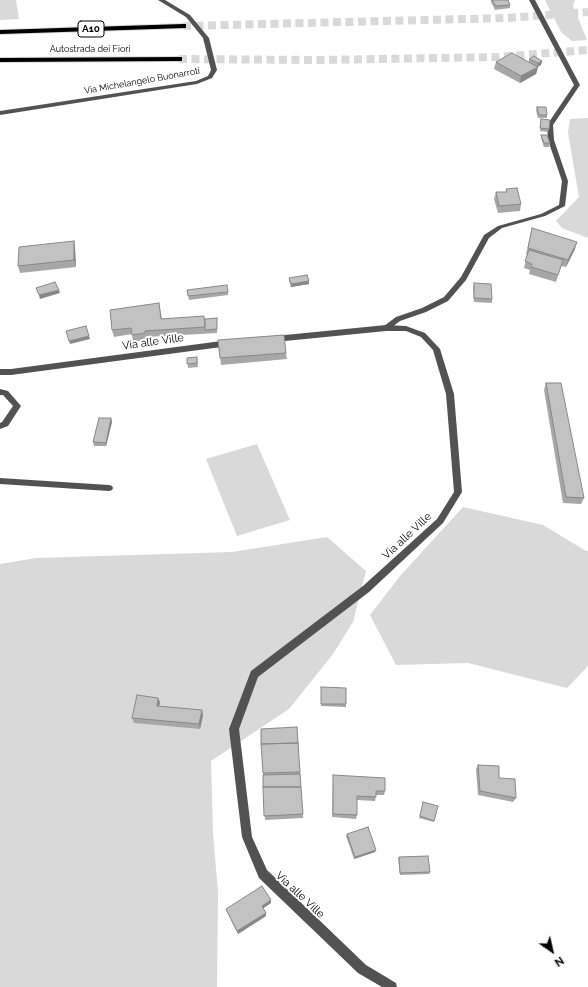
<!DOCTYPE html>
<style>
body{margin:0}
#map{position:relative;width:588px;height:987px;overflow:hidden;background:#fff;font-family:Raleway,sans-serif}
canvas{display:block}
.north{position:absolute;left:532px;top:931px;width:40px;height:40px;-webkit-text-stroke:3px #fff;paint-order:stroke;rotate:146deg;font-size:11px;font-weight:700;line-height:16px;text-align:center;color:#000}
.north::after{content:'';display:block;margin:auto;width:14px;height:18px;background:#000;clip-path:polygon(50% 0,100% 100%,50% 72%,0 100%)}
</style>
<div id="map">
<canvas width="588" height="987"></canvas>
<div class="north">N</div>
</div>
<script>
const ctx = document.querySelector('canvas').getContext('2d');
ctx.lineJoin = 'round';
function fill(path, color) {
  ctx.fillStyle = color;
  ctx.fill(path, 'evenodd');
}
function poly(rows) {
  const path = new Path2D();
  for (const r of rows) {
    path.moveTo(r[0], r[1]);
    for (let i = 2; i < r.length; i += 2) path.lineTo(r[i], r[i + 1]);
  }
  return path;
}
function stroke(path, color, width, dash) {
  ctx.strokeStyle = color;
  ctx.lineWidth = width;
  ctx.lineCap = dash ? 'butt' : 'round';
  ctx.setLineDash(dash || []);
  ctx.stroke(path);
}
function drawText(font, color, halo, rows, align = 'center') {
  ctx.font = font + ' Raleway,sans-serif';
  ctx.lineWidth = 4;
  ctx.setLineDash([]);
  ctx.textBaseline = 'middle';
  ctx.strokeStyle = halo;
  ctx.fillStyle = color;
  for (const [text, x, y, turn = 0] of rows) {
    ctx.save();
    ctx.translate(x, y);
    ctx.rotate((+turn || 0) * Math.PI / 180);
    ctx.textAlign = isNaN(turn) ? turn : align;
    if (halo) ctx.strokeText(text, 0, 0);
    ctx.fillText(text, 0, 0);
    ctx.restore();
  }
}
const green = poly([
 [0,0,16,0,19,19,0,20],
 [545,0,575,0,573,6,587,40,572,41,561,32],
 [588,118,588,238,562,228,556,221,579,197,568,133,570,119],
 [257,444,290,520,237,536,206,459],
 [463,507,543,525,586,551,588,551,588,666,567,688,468,663,396,665,370,615,400,576],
 [327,537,366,571,353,622,333,654,289,709,211,761,213,833,218,892,217,987,0,987,0,564,36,558,232,552]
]);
const motorwayTunnel = poly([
 [183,26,507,18,588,12],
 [179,59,319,60,498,57,588,50]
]);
const service = poly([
 [529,0,535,0,580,85,553,125,554,140,568,181,565,206,545,216,502,228,489,238,466,280,448,301,426,312,400,321,388,330,384,330,382,328,384,326,396,317,422,308,444,297,461,277,484,235,498,226,541,214,559,205,562,181,548,140,547,125,574,85,529,0],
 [0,389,8,391,21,406,8,426,0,429,0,423,2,422,13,406,3,395,0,395,0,389],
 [0,478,109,485,112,486,113,488,112,490,109,491,0,484,0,478]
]);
const minor = poly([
 [158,0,165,0,190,15,209,38,217,70,212,78,197,84,0,115,0,111,196,81,208,76,211,70,203,38,186,17,158,0],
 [386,325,406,326,425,333,440,349,454,394,462,492,443,523,369,592,258,677,239,729,252,837,267,870,366,965,396,983,397,987,382,987,358,973,259,878,242,837,229,729,251,671,363,586,437,519,454,492,446,394,433,350,421,337,406,331,386,331,275,342,271,339,275,336,386,325],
 [229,340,233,343,229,346,11,375,0,375,0,369,11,369,229,340]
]);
const motorway = poly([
 [183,24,186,24,186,28,0,34,0,30,183,24],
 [179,57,182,57,182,61,0,62,0,58,179,57]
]);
const wall = poly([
 [491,0,508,0,510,5,510,8,495,10,491,2],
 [529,59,542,61,541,65,538,67,536,74,520,83,494,69,496,62,529,62],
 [537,107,547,115,547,118,538,118,536,110],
 [541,119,549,129,548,132,540,131],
 [541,135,550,143,549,147,544,147,541,138],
 [506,189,521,204,520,211,498,213,494,199,496,192,506,192],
 [532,228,575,249,566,267,561,266,556,282,529,274,530,270,524,268,527,255,526,254],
 [74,241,75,248,76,267,20,273,18,266],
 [289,278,309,281,309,284,291,287,289,281],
 [474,283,492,299,492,303,474,302,473,287],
 [187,290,228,292,228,295,189,300],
 [159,303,162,319,205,320,217,318,217,333,146,337,146,340,133,342,132,334,114,337,112,330],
 [218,340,286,353,287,359,221,365],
 [197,357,198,367,188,368,187,358],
 [546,383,584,498,581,504,563,503,544,390],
 [111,418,112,422,106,446,94,446,93,442],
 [321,687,346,704,346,707,321,706],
 [160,702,159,706,203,715,200,729,134,723,132,718],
 [261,729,298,743,303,818,265,820],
 [478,765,499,778,516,798,513,802,478,795,476,769],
 [333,775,385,791,384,795,376,795,375,801,357,800,357,815,356,819,332,817],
 [423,804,434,821,434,822,419,818],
 [347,834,375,852,354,859,346,836],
 [399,857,430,872,429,874,400,875,398,858],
 [271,900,271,903,263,908,266,913,266,916,238,934,227,912,226,909]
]);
const shadedWall = poly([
 [542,61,541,65,537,67,538,63],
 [538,67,536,74,520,83,521,76],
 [74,241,75,248,76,267,74,260],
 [577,242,575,249,566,267,568,260],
 [309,281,309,284,291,287,291,284],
 [59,290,60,293,40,299,39,295],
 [89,336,90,339,70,344,69,341],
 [111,418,112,422,106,446,106,443],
 [158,698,160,702,158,711,157,706],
 [202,710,203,715,200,729,199,724],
 [376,850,375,852,354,859,355,857],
 [271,900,271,903,262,909,262,906],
 [266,913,266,916,238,934,237,931]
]);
const building = poly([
 [492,0,508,0,510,5,496,6,492,0],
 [512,53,538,67,521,76,496,62,512,53],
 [534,56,542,61,538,63,529,59,534,56],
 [537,107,546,107,547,115,539,115,537,107],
 [541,119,550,120,549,129,540,128,541,119],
 [541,135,547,135,550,143,544,143,541,135],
 [517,188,521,204,499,206,496,192,507,192,506,189,517,188],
 [532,228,577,242,568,260,528,248,532,228],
 [74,241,74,260,18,266,19,247,74,241],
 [529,250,563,260,558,275,531,267,532,264,525,261,529,250],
 [307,275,309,281,291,284,289,278,307,275],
 [55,282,59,290,39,295,36,288,55,282],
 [474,283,491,284,492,299,474,298,474,283],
 [227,285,228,292,188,296,187,290,227,285],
 [159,303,161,319,204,316,205,327,145,331,145,333,132,335,131,328,112,330,110,310,159,303],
 [217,318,217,329,205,330,205,319,217,318],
 [86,326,89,336,69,341,66,331,86,326],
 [284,335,286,353,220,358,218,340,284,335],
 [197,357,197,363,187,364,187,358,197,357],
 [546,383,561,383,584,498,566,497,546,383],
 [99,418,111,418,106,443,93,442,99,418],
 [321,687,346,688,346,704,321,704,321,687],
 [137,695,158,698,157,706,202,710,199,724,132,718,137,695],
 [297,727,298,743,261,744,261,729,297,727],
 [298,743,300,772,263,773,261,744,298,743],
 [478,765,499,766,499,778,515,779,516,798,480,791,478,765],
 [300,774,301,787,263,787,263,775,300,774],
 [333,775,385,778,385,791,376,791,376,797,357,796,357,815,333,814,333,775],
 [263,787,301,787,303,814,264,816,263,787],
 [423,802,438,806,434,821,420,816,423,802],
 [368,827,376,850,355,857,347,834,368,827],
 [428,856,430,872,400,873,399,857,428,856],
 [262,886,271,900,262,906,266,913,237,931,226,909,262,886]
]);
const farStreetnames = [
 ["Autostrada dei Fiori",90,49],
 ["Via Michelangelo Buonarroti",142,81,-10]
];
const shields = [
 [91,29,26]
];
const shieldNames = [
 ["A10",91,29]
];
const streetNames = [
 ["Via alle Ville",153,342,-8],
 ["Via alle Ville",407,536,-43],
 ["Via alle Ville",300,895,43]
];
fill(green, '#d9d9d9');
stroke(motorwayTunnel, '#d9d9d9', 8, [8, 4.5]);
stroke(motorway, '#dbdbdb', 2);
fill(service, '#525252');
fill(minor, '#525252');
fill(motorway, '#000');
fill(wall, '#a7a7a7');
fill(shadedWall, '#888');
fill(building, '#c2c2c2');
stroke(building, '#888', 1);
drawText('9px', '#000', '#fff', farStreetnames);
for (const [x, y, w] of shields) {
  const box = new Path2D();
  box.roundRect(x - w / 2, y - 8, w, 16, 3);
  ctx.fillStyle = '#fff';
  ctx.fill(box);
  stroke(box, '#000', 1);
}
drawText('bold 10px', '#000', null, shieldNames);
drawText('11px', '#000', '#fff', streetNames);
</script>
